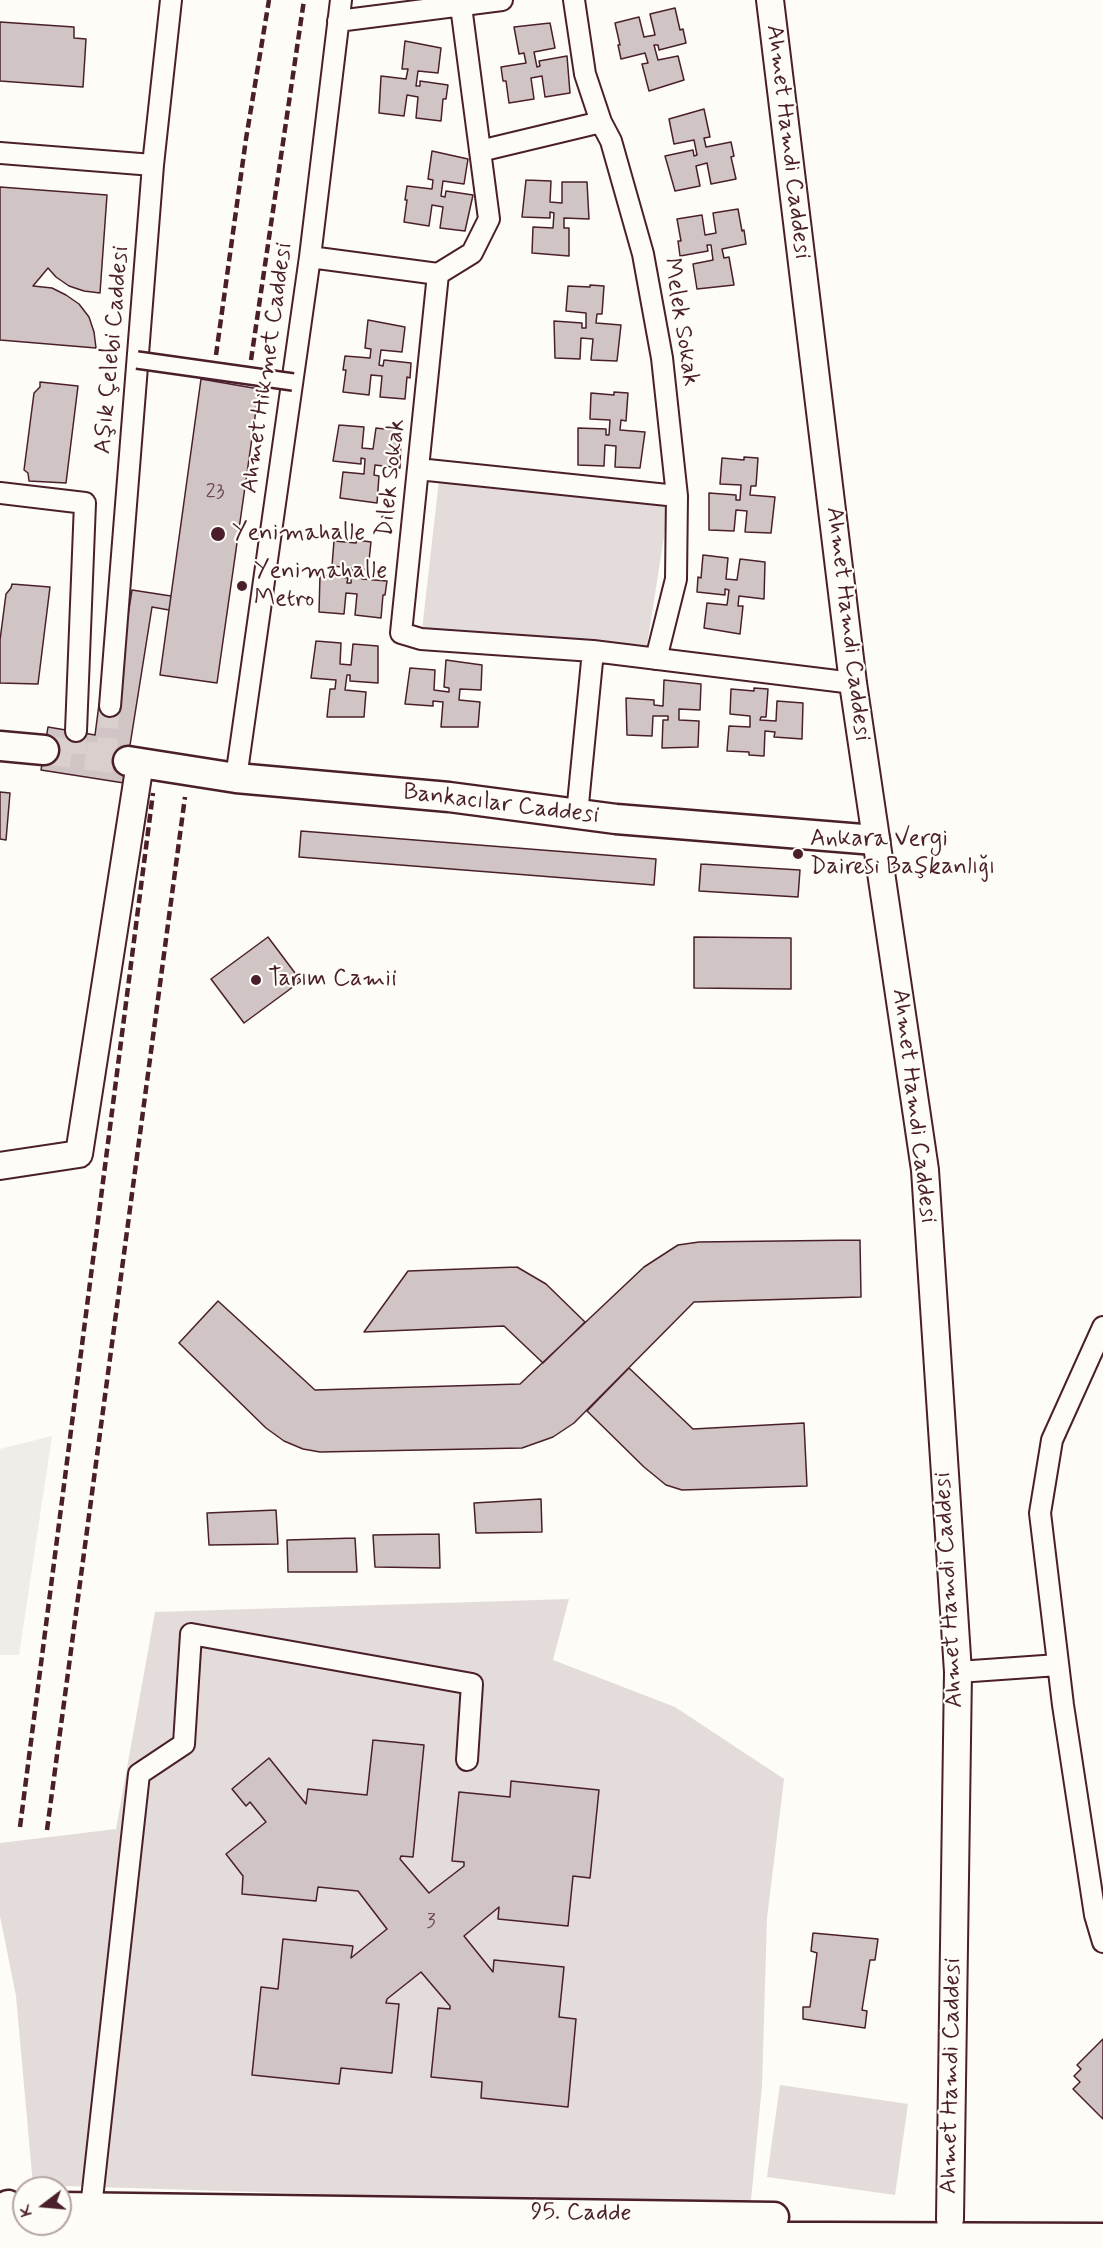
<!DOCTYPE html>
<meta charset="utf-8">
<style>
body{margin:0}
#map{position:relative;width:1103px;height:2248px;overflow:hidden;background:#fdfcf7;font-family:Mynerve,sans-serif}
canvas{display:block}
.north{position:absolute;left:12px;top:2176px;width:60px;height:60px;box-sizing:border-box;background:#fdfcf7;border:2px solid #b5a4a5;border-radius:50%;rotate:254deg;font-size:16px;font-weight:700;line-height:24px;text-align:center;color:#4a1f2b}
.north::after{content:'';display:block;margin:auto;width:21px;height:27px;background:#4a1f2b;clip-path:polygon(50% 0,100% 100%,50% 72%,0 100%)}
</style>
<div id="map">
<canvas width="1103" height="2248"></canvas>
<div class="north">K</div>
</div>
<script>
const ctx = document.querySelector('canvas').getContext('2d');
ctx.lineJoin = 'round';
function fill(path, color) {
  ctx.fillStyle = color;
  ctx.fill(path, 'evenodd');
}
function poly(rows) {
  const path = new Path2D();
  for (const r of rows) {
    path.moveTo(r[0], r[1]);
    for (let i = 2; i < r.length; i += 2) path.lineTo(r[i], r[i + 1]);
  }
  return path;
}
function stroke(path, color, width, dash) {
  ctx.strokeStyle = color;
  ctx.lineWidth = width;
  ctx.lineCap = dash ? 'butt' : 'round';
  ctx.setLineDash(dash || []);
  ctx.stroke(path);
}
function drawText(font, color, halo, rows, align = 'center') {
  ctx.font = font + ' Mynerve,sans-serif';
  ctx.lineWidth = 4.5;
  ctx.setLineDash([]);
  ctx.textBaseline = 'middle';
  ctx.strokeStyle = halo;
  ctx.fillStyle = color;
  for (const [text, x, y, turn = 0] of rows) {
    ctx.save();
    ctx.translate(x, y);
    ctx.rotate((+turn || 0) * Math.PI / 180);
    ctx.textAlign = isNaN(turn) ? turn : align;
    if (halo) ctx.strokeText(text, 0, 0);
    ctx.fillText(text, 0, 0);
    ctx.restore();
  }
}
const built = poly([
 [52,1436,19,1655,0,1655,0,1449]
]);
const green = poly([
 [439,480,669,504,647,646,422,630],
 [569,1599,553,1660,675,1707,784,1779,767,1918,762,2086,751,2200,576,2202,33,2185,16,1996,0,1916,0,1843,116,1829,155,1612],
 [780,2085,908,2104,895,2195,767,2177]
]);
const building = poly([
 [675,8,680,30,683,29,686,43,659,50,658,45,654,45,658,60,678,56,684,80,649,91,642,64,648,63,645,53,621,59,618,45,620,45,615,23,639,17,644,37,655,35,650,14,675,8],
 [0,22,74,27,74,38,86,39,83,87,0,81,0,22],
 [550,23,555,48,534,52,537,67,540,66,539,61,567,56,570,93,545,97,542,76,531,78,534,99,509,103,506,81,503,81,501,67,526,63,524,53,519,54,514,27,550,23],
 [405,41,441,48,438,73,418,71,416,86,420,86,420,81,448,85,446,99,443,99,441,121,416,118,418,97,407,95,404,116,379,113,381,76,406,79,408,69,402,69,405,41],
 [704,109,710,137,704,138,706,147,731,142,734,156,731,157,736,179,711,184,707,163,696,166,700,186,675,191,665,156,693,150,694,156,697,155,694,140,674,144,669,119,704,109],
 [432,151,468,159,464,184,443,181,441,196,445,197,446,191,473,195,465,231,440,228,443,207,432,205,429,226,404,222,407,200,405,200,407,186,432,189,433,180,428,179,432,151],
 [526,180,551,181,550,202,562,203,562,182,587,182,589,219,564,218,564,228,569,228,569,256,532,253,533,227,553,228,554,213,550,212,550,218,522,217,526,180],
 [0,187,107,195,100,293,84,291,69,286,56,277,48,268,33,286,52,288,66,295,79,304,89,317,94,332,96,348,0,340,0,187],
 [738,209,742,231,744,230,746,244,722,249,724,258,729,257,734,285,697,289,693,264,713,260,711,245,707,245,708,251,680,256,678,241,681,241,677,219,702,215,705,235,716,233,713,213,738,209],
 [590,285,604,286,602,314,597,314,596,323,621,325,617,361,591,360,593,339,581,338,580,359,555,358,554,321,582,323,582,328,586,328,586,313,566,311,568,286,590,287,590,285],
 [368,320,405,327,402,352,381,350,379,365,383,366,384,360,411,363,410,378,407,377,405,399,380,397,382,376,371,375,369,395,343,392,346,370,343,370,345,356,370,358,371,349,365,348,368,320],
 [201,379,259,389,217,683,160,675,201,379],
 [40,382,78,386,66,483,29,481,28,473,24,470,34,393,40,387,40,382],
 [614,392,628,393,626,421,621,420,620,430,645,432,640,468,615,467,616,446,605,445,604,466,578,465,578,428,606,429,606,435,609,435,610,420,590,419,591,393,614,395,614,392],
 [339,425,364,427,362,448,373,449,376,428,401,431,400,468,375,465,374,475,379,476,377,503,340,498,343,472,364,474,365,459,361,458,361,464,333,461,339,425],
 [744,457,758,458,756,486,751,486,750,495,775,497,771,533,745,532,747,511,736,510,734,531,709,530,709,493,736,495,736,500,740,500,741,485,720,484,722,458,744,460,744,457],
 [357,540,371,542,368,570,363,569,362,579,387,581,385,595,383,595,381,618,355,615,357,594,346,593,344,614,319,612,320,575,348,578,347,583,351,583,352,568,332,566,334,541,356,543,357,540],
 [703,555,728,558,726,579,737,580,740,559,765,562,764,599,739,596,738,606,743,606,740,634,704,628,707,603,727,605,729,590,725,589,725,595,697,592,698,577,701,578,703,555],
 [12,584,50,587,38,684,0,683,0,640,6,594,11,588,12,584],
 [132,590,171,596,169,610,152,607,124,783,41,770,48,727,95,735,99,704,114,706,132,590],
 [316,641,341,643,340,664,351,665,353,644,378,646,378,683,350,681,350,675,347,675,345,690,366,692,364,717,327,717,330,689,335,689,336,680,311,678,316,641],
 [446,660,482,665,481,690,460,689,459,700,480,702,478,727,441,727,443,702,433,701,433,706,405,704,410,668,435,670,434,690,449,692,449,688,444,687,446,660],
 [664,680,701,684,700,710,679,709,679,720,699,721,698,747,662,748,663,720,668,720,668,716,653,716,652,736,627,735,626,698,654,700,654,705,663,706,664,680],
 [754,688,768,689,766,717,761,717,760,720,776,721,777,701,803,703,802,739,774,737,775,732,765,731,764,756,749,755,749,752,727,751,729,726,750,727,750,716,730,714,731,689,754,691,754,688],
 [0,792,10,793,6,840,0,839,0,792],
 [301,831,656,859,654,885,299,857,301,831],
 [701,864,800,870,798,897,699,891,701,864],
 [268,937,301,981,244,1023,211,979,268,937],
 [694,937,791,938,791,989,694,988,694,937],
 [860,1240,861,1297,694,1302,574,1423,553,1437,522,1448,320,1452,303,1449,284,1441,266,1428,179,1343,218,1301,315,1390,520,1384,644,1267,678,1245,699,1242,860,1240],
 [517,1267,546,1284,585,1322,543,1363,504,1326,364,1332,408,1271,517,1267],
 [629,1368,693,1429,804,1423,807,1486,682,1490,666,1485,644,1467,587,1411,629,1368],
 [541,1499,542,1532,476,1533,474,1503,541,1499],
 [276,1510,278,1544,209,1545,207,1513,276,1510],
 [439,1534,440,1568,375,1567,373,1535,439,1534],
 [355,1538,357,1572,288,1572,287,1540,355,1538],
 [373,1740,424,1745,413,1857,401,1856,400,1859,429,1893,464,1866,464,1862,452,1861,459,1792,510,1797,511,1781,599,1790,590,1878,573,1876,568,1926,498,1919,499,1907,464,1936,493,1972,494,1960,564,1967,559,2017,576,2019,568,2107,481,2098,482,2082,431,2077,438,2008,450,2009,450,2006,421,1972,387,1999,386,2003,399,2004,392,2073,341,2068,339,2084,252,2075,261,1987,278,1989,283,1939,353,1946,351,1958,387,1929,358,1891,318,1887,316,1901,242,1894,243,1876,226,1854,266,1822,250,1802,246,1806,232,1789,269,1758,306,1804,308,1789,367,1795,373,1740],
 [813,1933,878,1939,875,1960,870,1960,862,2010,867,2011,865,2028,803,2019,803,2007,810,2007,817,1953,811,1951,813,1933],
 [1103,2039,1103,2119,1073,2089,1080,2082,1074,2076,1081,2069,1077,2065,1103,2039]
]);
const minorTunnel = poly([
 [76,754,76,731],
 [106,758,110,706]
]);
const secondaryTunnel = poly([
 [44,750,128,761]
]);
const minor = poly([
 [574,0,585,74,601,122,611,141,643,254,662,358,677,496,676,579,656,659],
 [338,21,502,0],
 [480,151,601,122],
 [0,153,153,165],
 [310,257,438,274],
 [438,274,401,633,421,639,593,651,853,683],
 [438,274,472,253,489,219,461,6],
 [418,469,677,496],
 [0,493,85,503,76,731],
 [110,706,153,165,171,0],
 [236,778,310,257,341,0],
 [577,814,593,651],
 [1103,1327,1052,1440,1040,1513,1063,1705,1095,1915,1103,1942],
 [958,1672,1058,1665],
 [91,2208,139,1774,184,1744,191,1634,472,1684,467,1760]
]);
const tertiary = poly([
 [770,0,853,683,925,1170,958,1672,950,2219],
 [0,1166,79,1154,140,763]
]);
const secondary = poly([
 [0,746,44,750],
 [128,761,236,778,449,797,616,819,875,840],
 [60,2207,774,2217],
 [0,2234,1103,2238],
 [3,2248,8,2205]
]);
const rail = poly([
 [216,355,246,139,269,0],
 [251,360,304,0],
 [20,1827,153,793],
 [47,1830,185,797]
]);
const pedestrianBridge = poly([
 [137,360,293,382]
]);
const markers = [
 [218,534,8,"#4a1f2b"],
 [242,586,6,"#4a1f2b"],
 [798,854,6,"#4a1f2b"],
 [256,980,6,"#4a1f2b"]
];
const numberNames = [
 ["23",215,493],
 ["3",431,1923]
];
const streetNames = [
 ["Ahmet Hamdi Caddesi",787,142,83],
 ["Melek Sokak",680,322,81],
 ["Aşık Çelebi Caddesi",113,350,-85],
 ["Ahmet Hikmet Caddesi",268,368,-82],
 ["Dilek Sokak",392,478,-84],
 ["Ahmet Hamdi Caddesi",847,624,83],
 ["Bankacılar Caddesi",501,805,7],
 ["Ahmet Hamdi Caddesi",913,1106,83],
 ["Ahmet Hamdi Caddesi",950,1590,-93],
 ["Ahmet Hamdi Caddesi",952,2076,-89],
 ["95. Cadde",581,2214,1]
];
const poiNames = [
 ["Yenimahalle",232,534],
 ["Yenimahalle",254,572],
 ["Metro",254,600],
 ["Ankara Vergi",810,840],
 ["Dairesi Başkanlığı",810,868],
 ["Tarım Camii",268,980]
];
fill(built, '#f0ece8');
fill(green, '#e3dcda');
fill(building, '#d0c5c4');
stroke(building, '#4a1f2b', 1.5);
stroke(minorTunnel, '#d9d0ce', 20, [20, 10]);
stroke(secondaryTunnel, '#d9d0ce', 28, [28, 14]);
stroke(minor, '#4a1f2b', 24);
stroke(tertiary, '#4a1f2b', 30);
stroke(secondary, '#4a1f2b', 33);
stroke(minor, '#fdfcf7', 20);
stroke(tertiary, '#fdfcf7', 26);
stroke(secondary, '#fdfcf7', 28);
stroke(rail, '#4a1f2b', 4.5, [9, 4.5]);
stroke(pedestrianBridge, '#4a1f2b', 20, []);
stroke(pedestrianBridge, '#fdfcf7', 15);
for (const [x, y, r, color] of markers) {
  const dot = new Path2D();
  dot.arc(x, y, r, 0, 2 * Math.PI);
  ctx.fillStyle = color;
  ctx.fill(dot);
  stroke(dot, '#fdfcf7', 2);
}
drawText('21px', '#6c4851', null, numberNames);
drawText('24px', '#4a1f2b', '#fdfcf7', streetNames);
drawText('24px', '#4a1f2b', '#fdfcf7', poiNames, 'left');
</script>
